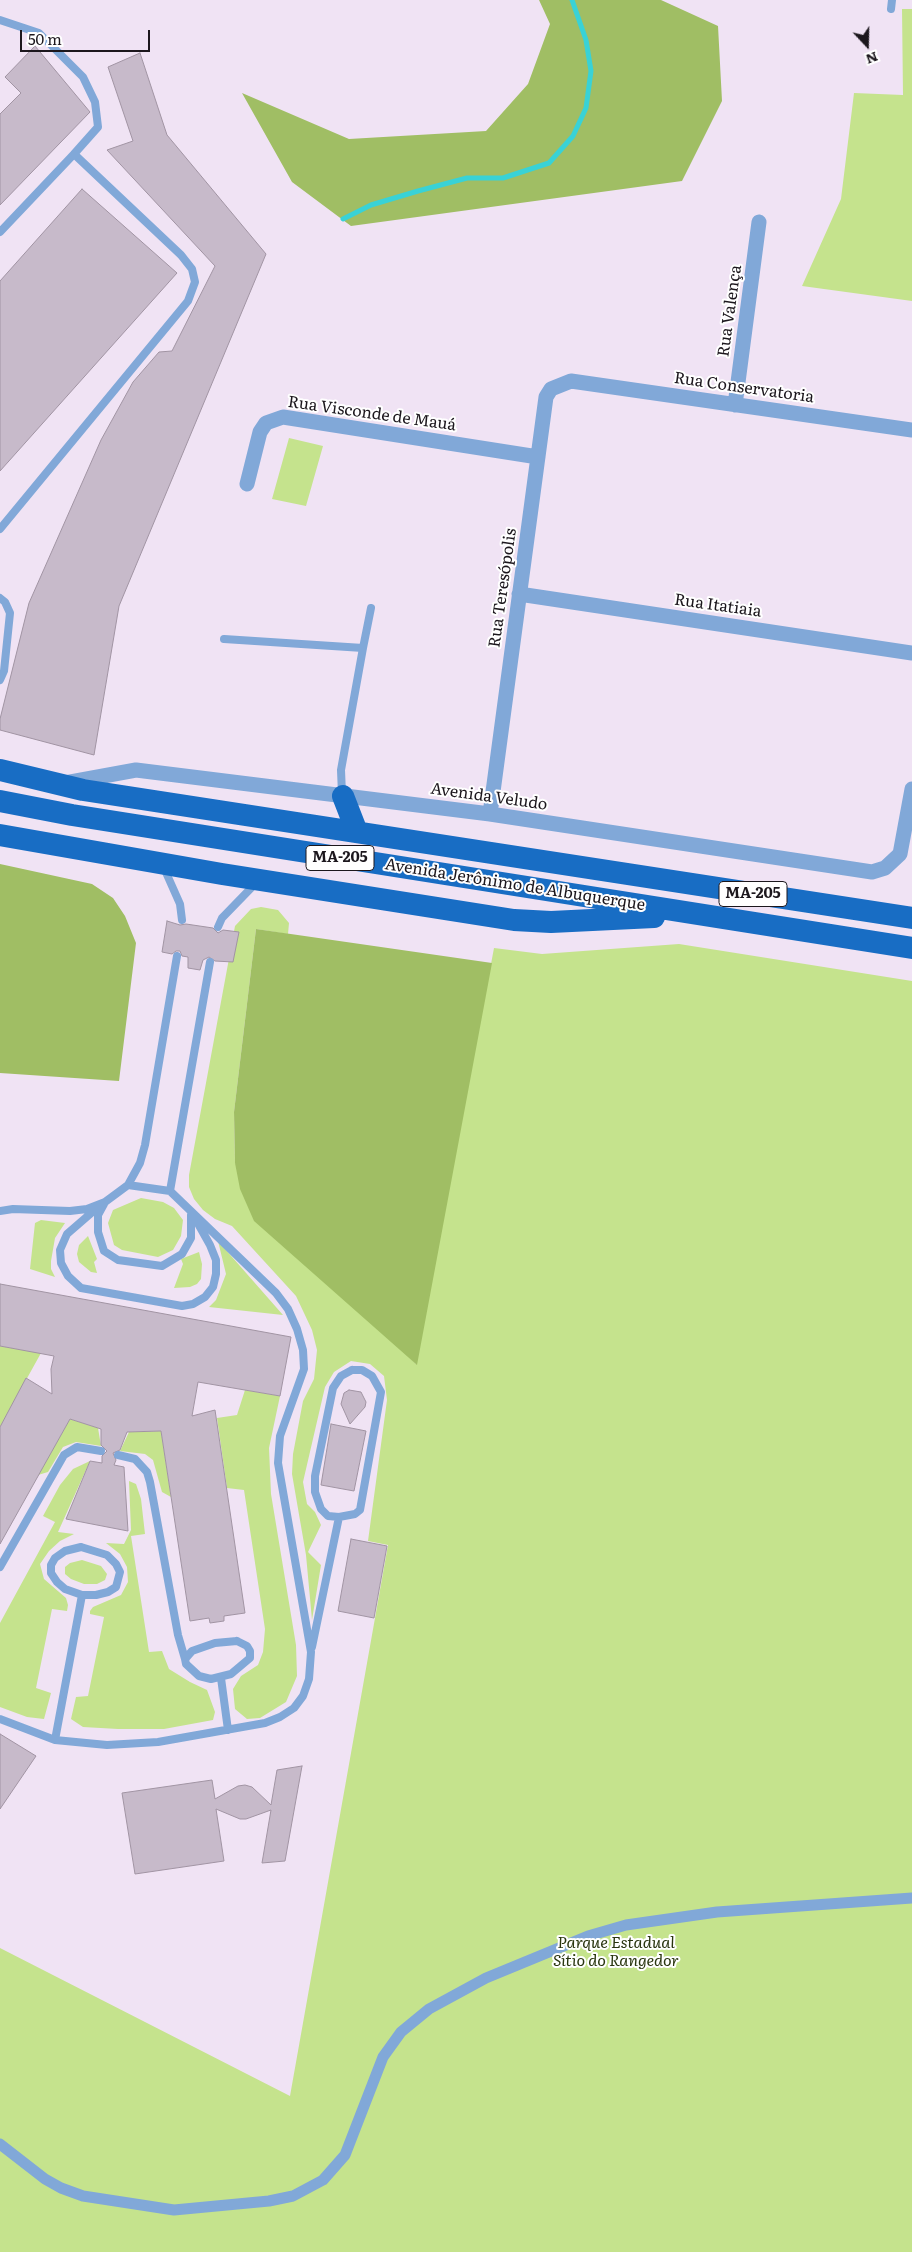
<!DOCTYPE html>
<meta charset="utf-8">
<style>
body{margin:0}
#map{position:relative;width:912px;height:2252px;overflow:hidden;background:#f0e3f4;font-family:Literata,serif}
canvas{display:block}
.north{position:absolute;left:842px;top:20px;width:50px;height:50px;-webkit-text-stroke:4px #fff;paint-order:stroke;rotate:159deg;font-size:14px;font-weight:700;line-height:20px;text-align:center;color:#1c171d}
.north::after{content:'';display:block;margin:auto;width:18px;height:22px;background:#1c171d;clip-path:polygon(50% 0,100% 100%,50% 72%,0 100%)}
.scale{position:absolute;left:20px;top:30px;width:130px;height:22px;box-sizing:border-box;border:2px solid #1c171d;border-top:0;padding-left:6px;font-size:15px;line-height:18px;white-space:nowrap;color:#1c171d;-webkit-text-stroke:4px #fff;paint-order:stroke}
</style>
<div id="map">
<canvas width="912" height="2252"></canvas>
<div class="north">N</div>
<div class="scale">50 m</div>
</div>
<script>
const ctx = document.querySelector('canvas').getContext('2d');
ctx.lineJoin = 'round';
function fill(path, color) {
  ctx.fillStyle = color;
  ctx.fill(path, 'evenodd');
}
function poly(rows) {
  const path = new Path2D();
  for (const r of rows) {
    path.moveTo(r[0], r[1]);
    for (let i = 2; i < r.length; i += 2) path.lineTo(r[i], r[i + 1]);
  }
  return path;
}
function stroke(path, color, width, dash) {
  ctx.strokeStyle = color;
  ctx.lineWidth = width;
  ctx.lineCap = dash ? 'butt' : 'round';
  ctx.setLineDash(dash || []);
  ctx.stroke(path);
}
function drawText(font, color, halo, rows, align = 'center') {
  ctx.font = font + ' Literata,serif';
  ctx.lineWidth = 4;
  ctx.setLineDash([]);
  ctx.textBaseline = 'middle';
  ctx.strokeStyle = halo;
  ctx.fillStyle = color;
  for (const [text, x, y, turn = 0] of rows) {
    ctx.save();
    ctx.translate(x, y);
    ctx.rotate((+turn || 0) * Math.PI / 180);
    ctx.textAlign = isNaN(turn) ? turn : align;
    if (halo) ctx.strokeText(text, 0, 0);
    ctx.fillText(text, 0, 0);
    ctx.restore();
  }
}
const green = poly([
 [902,9,912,9,912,301,802,286,841,199,854,93,903,95],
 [289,438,323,446,306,506,272,499],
 [261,907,278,910,289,923,288,934,256,929,234,1112,235,1163,416,1364,494,948,542,954,679,944,912,981,912,2252,0,2252,0,1948,290,2096,388,1545,368,1541,387,1400,384,1376,370,1364,351,1361,334,1372,325,1387,303,1482,307,1504,315,1512,321,1525,308,1552,321,1565,312,1620,306,1555,292,1474,293,1454,303,1401,314,1379,317,1350,312,1330,296,1296,232,1226,215,1219,203,1210,194,1199,189,1187,189,1175,235,926,251,909],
 [141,1198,163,1202,174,1208,183,1220,181,1236,173,1250,158,1257,122,1250,114,1245,108,1223,113,1210],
 [41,1220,65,1223,55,1238,51,1261,51,1269,55,1277,30,1269,35,1223],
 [88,1236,97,1259,94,1262,97,1273,91,1272,79,1262,77,1254,79,1245],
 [218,1241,283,1315,209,1307,216,1300,226,1274],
 [199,1252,202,1264,201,1279,197,1284,190,1287,174,1288,183,1264,181,1259],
 [0,1346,41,1353,0,1427],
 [245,1390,280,1396,269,1448,271,1494,296,1645,297,1676,286,1702,260,1718,247,1719,235,1709,233,1689,241,1676,258,1665,263,1652,265,1629,244,1490,227,1488,217,1418,237,1415],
 [70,1419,98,1428,101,1446,76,1442,63,1447,48,1472,38,1475],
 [161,1431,171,1497,162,1492,153,1460,145,1454,120,1451,129,1432],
 [90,1461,58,1532,74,1534,60,1541,49,1551,40,1564,44,1579,66,1598,68,1605,67,1611,52,1609,36,1688,51,1693,44,1719,27,1717,0,1707,0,1623,55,1522,43,1516,60,1485,73,1469],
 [129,1481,136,1484,141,1499,145,1534,131,1536,149,1652,162,1651,169,1669,190,1682,207,1690,215,1712,213,1720,164,1729,118,1729,83,1727,71,1719,76,1697,88,1696,104,1617,90,1614,90,1611,93,1607,121,1595,128,1582,127,1567,120,1554,106,1543,124,1544,131,1530],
 [82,1560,101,1566,107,1574,105,1580,97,1584,84,1584,71,1579,65,1574,65,1567,70,1563]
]);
const forest = poly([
 [539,0,661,0,718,26,722,101,682,181,351,226,292,182,242,93,349,139,486,131,528,84,550,24],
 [0,864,92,884,113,898,125,916,136,943,119,1081,0,1073],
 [256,929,492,963,417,1365,254,1221,240,1189,235,1163,234,1112]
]);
const stream = poly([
 [343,219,371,205,418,191,467,178,503,178,549,163,573,136,586,108,591,71,586,40,572,0]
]);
const building = poly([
 [35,46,90,112,0,205,0,114,21,93,5,77,35,46],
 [140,53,167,135,266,254,119,606,94,755,0,730,0,719,29,603,101,440,133,382,159,352,172,351,215,266,107,150,133,141,108,67,140,53],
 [82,189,177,273,0,471,0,281,82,189],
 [167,921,180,925,186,924,213,928,218,933,223,930,239,932,233,962,215,961,209,957,203,960,200,970,188,968,188,957,182,956,180,951,176,951,172,954,162,952,167,921],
 [0,1284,291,1337,280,1396,198,1382,192,1416,215,1410,245,1613,224,1616,224,1621,210,1623,209,1618,190,1621,161,1431,127,1432,120,1450,113,1453,116,1460,114,1465,124,1467,128,1531,66,1519,90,1461,102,1463,102,1456,107,1451,101,1445,101,1429,70,1419,0,1544,0,1427,26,1378,52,1394,51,1369,54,1356,0,1346,0,1284],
 [349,1390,361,1392,366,1402,365,1407,350,1424,341,1404,344,1393,349,1390],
 [331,1424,366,1431,354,1491,321,1485,331,1424],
 [351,1539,387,1546,374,1618,338,1611,351,1539],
 [0,1734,36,1756,0,1809,0,1734],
 [302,1766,285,1861,262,1863,271,1810,246,1819,240,1819,216,1809,224,1861,135,1874,122,1793,212,1780,215,1799,238,1786,245,1785,252,1787,271,1805,277,1770,302,1766]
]);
const service = poly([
 [891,9,892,0],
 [0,20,39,33,83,77,95,102,98,127,74,154],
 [0,232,74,154,181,255,192,269,195,282,188,301,0,529],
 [0,598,5,602,10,613,4,671,0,680],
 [224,639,363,648,371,608],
 [342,794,341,770,363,648],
 [164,868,180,904,182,920],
 [218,927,222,918,255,884],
 [170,1191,210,962],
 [104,1204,98,1215,98,1232,104,1251,118,1260,162,1266,182,1254,191,1238,191,1215],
 [97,1208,67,1234,60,1250,61,1263,68,1276,81,1288,182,1306,193,1304,205,1297,213,1287,216,1274,216,1260,210,1245,196,1220],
 [0,1211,13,1209,70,1211,87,1209,105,1202,128,1185,140,1163,145,1145,177,956],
 [352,1370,362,1370,372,1376,381,1392,360,1510,355,1514,339,1517,328,1516,321,1509,315,1492,315,1476,333,1388,341,1376,352,1370],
 [118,1455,135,1459,147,1472,150,1482,178,1635,185,1659],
 [81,1547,107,1555,116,1564,120,1572,116,1587,108,1592,96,1595,82,1595,65,1589,57,1582,51,1573,51,1565,55,1558,65,1551,81,1547],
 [0,1567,64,1455,77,1447,101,1451],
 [237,1641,247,1646,250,1651,250,1658,231,1674,211,1679,199,1676,186,1664,185,1659,192,1651,215,1643,237,1641],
 [312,1647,339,1517],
 [221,1678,228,1730],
 [0,1719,55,1740,107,1745,158,1742,265,1723,280,1717,294,1708,303,1696,309,1679,311,1652,278,1463,280,1436,304,1369,303,1350,297,1329,288,1309,276,1293,170,1191,128,1185],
 [55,1740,82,1595]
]);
const pedestrian = poly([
 [0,2144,45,2179,61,2188,83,2196,174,2210,269,2201,293,2196,323,2180,345,2155,383,2057,401,2032,429,2009,486,1978,588,1936,626,1925,717,1912,912,1898]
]);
const minor = poly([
 [735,405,759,222],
 [247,484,260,432,266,423,283,417,538,457],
 [519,594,912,653],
 [65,783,136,770,490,814,872,872,885,868,900,854,912,789],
 [490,814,546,397,551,389,571,381,912,430]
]);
const primary = poly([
 [0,770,83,790,912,918],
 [343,796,357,832],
 [0,801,72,815,912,948],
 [0,835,222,874,514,920,551,922,654,917]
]);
const shields = [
 [340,858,68],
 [753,894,68]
];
const shieldNames = [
 ["MA-205",340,858],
 ["MA-205",753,894]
];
const streetNames = [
 ["Rua Valença",730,311,-82],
 ["Rua Conservatoria",744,388,8],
 ["Rua Visconde de Mauá",372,414,8],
 ["Rua Teresópolis",503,588,-82],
 ["Rua Itatiaia",718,606,8],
 ["Avenida Veludo",489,797,8],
 ["Avenida Jerônimo de Albuquerque",515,885,9]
];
const parkNames = [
 ["Parque Estadual",616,1943],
 ["Sítio do Rangedor",616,1961]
];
fill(green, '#c5e38d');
fill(forest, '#a0be64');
stroke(stream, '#39d2d6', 5);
fill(building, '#c7baca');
stroke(building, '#a194a3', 1);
stroke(service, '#81a8d8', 8);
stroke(pedestrian, '#81a8d8', 11);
stroke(minor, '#81a8d8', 15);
stroke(primary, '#186dc4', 22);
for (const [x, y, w] of shields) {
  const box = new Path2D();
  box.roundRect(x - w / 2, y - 12.5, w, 25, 4);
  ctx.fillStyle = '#fff';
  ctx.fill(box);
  stroke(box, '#1c171d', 1);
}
drawText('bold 15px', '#1c171d', null, shieldNames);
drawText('16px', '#1c171d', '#fff', streetNames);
drawText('italic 16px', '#29350f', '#fff', parkNames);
</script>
